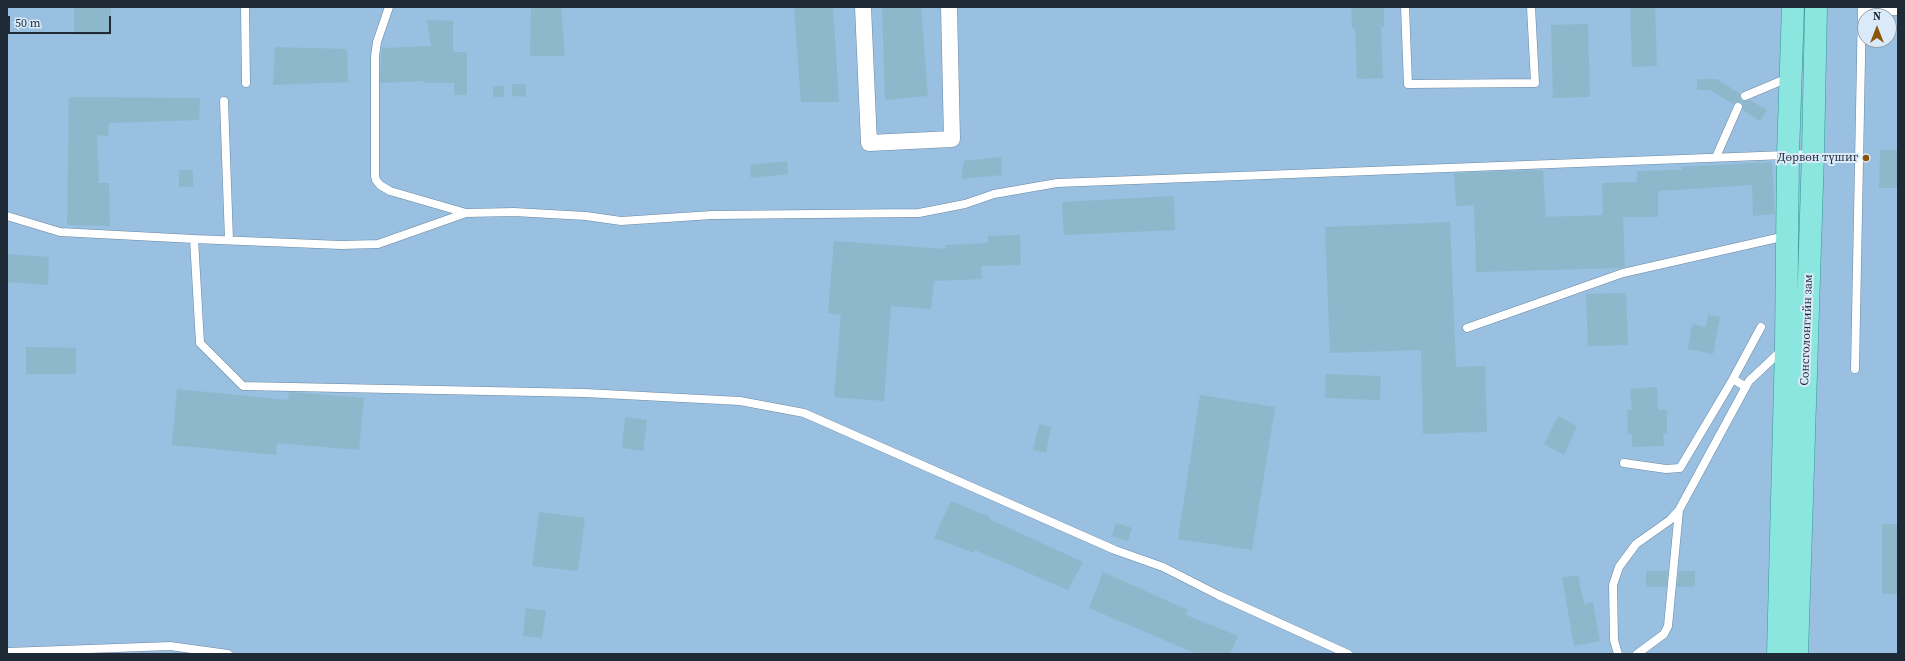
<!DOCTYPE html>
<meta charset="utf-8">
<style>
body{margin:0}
#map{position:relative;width:1905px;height:661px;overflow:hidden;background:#accce9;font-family:"Source Serif 4",serif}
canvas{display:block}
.frame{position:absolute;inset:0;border:8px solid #1e2a36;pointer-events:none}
.north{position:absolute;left:1857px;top:8px;width:40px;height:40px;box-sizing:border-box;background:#daeaf9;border:1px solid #8f9dab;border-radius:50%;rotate:0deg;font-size:11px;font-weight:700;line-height:16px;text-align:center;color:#1e2a36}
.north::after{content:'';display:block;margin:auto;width:14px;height:18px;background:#8b5406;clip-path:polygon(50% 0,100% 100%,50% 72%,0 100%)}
.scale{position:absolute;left:8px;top:16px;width:103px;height:18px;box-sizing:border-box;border:2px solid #1e2a36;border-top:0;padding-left:5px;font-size:12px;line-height:14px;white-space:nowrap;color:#1e2a36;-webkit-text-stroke:3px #daeaf9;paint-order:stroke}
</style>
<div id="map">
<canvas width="1905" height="661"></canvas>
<div class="frame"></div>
<div class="north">N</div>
<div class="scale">50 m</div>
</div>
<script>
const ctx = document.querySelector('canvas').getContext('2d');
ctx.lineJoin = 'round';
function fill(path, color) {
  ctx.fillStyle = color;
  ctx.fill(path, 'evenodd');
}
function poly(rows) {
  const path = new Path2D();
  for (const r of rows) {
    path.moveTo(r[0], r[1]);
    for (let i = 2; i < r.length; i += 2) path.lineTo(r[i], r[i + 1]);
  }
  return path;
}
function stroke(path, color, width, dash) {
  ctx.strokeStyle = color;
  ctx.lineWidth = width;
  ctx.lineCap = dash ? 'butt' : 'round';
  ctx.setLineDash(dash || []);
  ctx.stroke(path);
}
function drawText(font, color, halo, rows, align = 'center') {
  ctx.font = font + ' "Source Serif 4",serif';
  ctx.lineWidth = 4;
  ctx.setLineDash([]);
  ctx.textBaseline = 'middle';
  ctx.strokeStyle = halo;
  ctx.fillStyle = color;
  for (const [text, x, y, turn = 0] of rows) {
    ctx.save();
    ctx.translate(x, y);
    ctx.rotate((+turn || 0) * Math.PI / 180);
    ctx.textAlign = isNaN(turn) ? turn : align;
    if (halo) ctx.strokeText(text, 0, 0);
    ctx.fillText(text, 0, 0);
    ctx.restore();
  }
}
const built = poly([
 [7,7,1898,7,1898,654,7,654],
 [1865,16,1889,16,1889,40,1865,40]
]);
const building = poly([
 [74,7,111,7,110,35,74,35],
 [531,7,561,7,565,56,530,56],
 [794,7,833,7,839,102,801,102],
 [882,7,921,7,928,96,885,100],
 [1351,7,1384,7,1384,27,1381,27,1383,78,1357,79,1355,28,1352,28],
 [1630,7,1655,7,1657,66,1632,67],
 [427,20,453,21,453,52,467,52,467,95,454,95,454,83,425,83,425,81,380,83,382,48,431,46],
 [1588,24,1590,97,1553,98,1551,25],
 [275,47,347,49,348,82,273,85],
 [1697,79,1717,79,1740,94,1740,98,1742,101,1750,100,1767,110,1760,121,1743,110,1743,106,1741,102,1737,102,1733,104,1710,90,1697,90],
 [512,84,526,84,526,97,512,96],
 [493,86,504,86,504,97,493,97],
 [69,97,200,98,199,120,109,123,108,136,97,135,99,183,109,183,110,226,67,225],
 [1880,150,1898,150,1898,188,1879,188],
 [1001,157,1002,175,961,179,964,161],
 [787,161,788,174,751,178,750,165],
 [1772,162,1775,214,1753,216,1752,185,1658,191,1658,217,1623,217,1625,267,1621,268,1476,272,1474,205,1456,206,1454,173,1543,170,1546,217,1603,215,1602,183,1637,182,1637,171,1682,170,1681,167],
 [179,170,193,170,193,187,179,187],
 [1174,196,1175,230,1064,235,1062,202],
 [1450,222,1456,367,1485,366,1487,432,1423,434,1421,350,1330,353,1325,227],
 [1020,235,1021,265,981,266,982,279,934,281,931,309,891,306,884,401,834,397,841,315,828,313,834,241,946,249,945,245,988,243,988,236],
 [7,254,49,257,48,285,7,282],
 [1626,293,1628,345,1588,346,1586,294],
 [1708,315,1720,317,1713,354,1688,349,1692,324,1706,327],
 [26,347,76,348,76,374,26,374],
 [1326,374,1381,376,1380,400,1325,398],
 [1657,387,1658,410,1667,410,1667,434,1663,434,1664,446,1632,447,1632,434,1628,434,1627,410,1632,410,1630,389],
 [177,389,288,400,289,392,364,398,359,450,277,443,276,455,172,445],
 [1200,395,1275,407,1252,550,1178,539],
 [1558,416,1577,426,1564,455,1544,444],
 [625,417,647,420,643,451,622,448],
 [1039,424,1051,427,1046,453,1033,450],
 [951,501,990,517,989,519,1083,562,1068,590,975,550,974,553,934,538],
 [539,512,585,518,578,571,532,566],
 [1116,523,1132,528,1128,541,1112,536],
 [1882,524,1898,524,1898,594,1882,594],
 [1646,571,1668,571,1666,587,1646,587],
 [1679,571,1695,571,1695,586,1677,587],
 [1103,572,1188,610,1186,615,1238,636,1230,654,1197,654,1089,608],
 [1578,575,1584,604,1593,602,1600,641,1574,646,1562,578],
 [526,608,546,611,542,638,523,636]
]);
const service = poly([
 [245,7,246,83],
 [389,7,377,42,375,56,375,176,376,180,380,185,390,191,466,213],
 [1405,7,1408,84,1535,83,1531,7],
 [1862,12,1898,11],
 [1745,96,1788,78],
 [224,101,229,240],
 [1716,157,1738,107],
 [7,216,60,232,194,239],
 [1467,328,1623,273,1786,236],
 [1855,369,1862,7],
 [1733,379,1761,327],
 [1624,463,1666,469,1680,468,1733,379,1746,387],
 [7,652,170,646,228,654],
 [1348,654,1218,595,1163,567,1115,550,804,413,740,401,585,393,243,386,200,343,194,239,341,245,378,244,466,213,514,212,586,216,621,221,712,215,919,213,965,204,994,194,1057,183,1812,154],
 [1618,654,1614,640,1613,585,1619,567,1636,544,1670,520,1679,510,1749,381,1782,350],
 [1637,654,1664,634,1668,626,1679,510]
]);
const minor = poly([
 [863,7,869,143,952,139,949,7]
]);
const primary = poly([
 [1778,654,1786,347,1788,154,1793,7],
 [1797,654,1813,153,1816,7]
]);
const markers = [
 [1866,158,4,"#8b5406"]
];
const poiNames = [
 ["Дөрвөн түшиг",1858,158]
];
const streetNames = [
 ["Сонсголонгийн зам",1807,330,-88]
];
fill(built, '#99bfe1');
fill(building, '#8db8cb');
stroke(service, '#6a88a3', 9);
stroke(minor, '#6a88a3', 17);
stroke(primary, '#329a96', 23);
stroke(service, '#fff', 8);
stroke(minor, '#fff', 16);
stroke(primary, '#8be6df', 22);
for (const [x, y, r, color] of markers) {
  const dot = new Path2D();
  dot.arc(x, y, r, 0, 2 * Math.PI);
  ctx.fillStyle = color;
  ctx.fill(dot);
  stroke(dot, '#daeaf9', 1.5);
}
drawText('12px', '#1e2a36', '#daeaf9', poiNames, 'right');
drawText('12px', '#1e2a36', '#daeaf9', streetNames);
</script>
